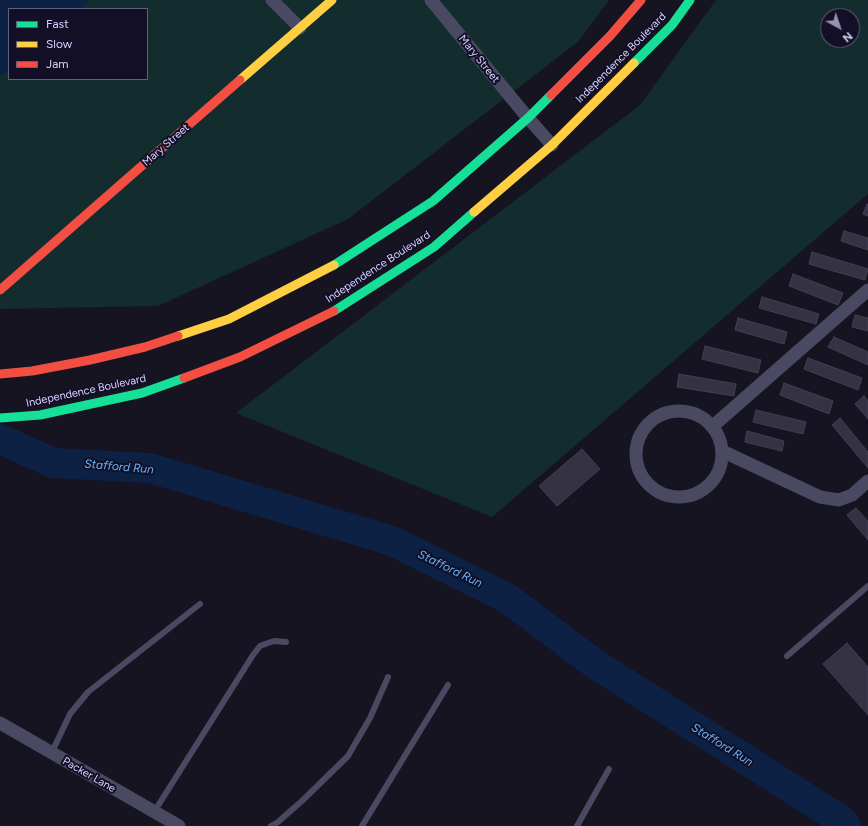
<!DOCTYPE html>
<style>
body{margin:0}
#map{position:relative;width:868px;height:826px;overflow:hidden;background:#161421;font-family:Figtree,sans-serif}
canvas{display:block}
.legend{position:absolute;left:8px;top:8px;width:140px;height:72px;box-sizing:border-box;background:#130f26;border:1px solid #625e7d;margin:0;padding:5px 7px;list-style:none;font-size:12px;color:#d9d4ff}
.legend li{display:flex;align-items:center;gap:8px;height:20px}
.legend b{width:20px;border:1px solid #625e7d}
.north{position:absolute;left:820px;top:8px;width:40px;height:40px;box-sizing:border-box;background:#130f26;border:1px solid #625e7d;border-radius:50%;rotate:140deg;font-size:11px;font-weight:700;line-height:16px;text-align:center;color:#d9d4ff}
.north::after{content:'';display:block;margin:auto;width:14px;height:18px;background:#9591b1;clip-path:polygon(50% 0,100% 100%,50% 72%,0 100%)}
</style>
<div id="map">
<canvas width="868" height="826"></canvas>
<ul class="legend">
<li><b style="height:5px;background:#16e098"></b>Fast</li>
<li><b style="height:5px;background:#ffcf43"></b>Slow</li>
<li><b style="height:5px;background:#f24e42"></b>Jam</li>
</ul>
<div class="north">N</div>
</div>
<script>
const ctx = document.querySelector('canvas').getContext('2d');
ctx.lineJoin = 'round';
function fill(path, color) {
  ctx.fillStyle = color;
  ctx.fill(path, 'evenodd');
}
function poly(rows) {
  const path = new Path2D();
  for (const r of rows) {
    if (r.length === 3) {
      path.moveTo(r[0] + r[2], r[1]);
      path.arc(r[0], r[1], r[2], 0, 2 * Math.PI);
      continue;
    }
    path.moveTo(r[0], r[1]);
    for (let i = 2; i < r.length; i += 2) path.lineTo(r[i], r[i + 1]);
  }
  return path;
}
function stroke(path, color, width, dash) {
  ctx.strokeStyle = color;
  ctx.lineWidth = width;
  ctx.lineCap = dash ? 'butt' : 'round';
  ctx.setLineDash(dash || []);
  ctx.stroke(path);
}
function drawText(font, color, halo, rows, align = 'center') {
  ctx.font = font + ' Figtree,sans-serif';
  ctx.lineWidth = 4;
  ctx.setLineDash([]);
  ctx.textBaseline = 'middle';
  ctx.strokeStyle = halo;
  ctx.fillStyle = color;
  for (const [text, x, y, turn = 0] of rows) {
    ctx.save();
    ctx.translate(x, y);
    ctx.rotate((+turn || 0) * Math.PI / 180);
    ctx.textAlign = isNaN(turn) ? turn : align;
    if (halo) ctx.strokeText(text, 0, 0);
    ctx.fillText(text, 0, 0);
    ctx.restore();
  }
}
const green = poly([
 [0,0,609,0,579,41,348,219,158,306,0,309],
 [9,9,147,9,147,79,9,79],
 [716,0,868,0,868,194,492,517,236,413,640,105],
 [828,16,852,16,852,40,828,40]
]);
const water = poly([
 [0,0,90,0,80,9,9,9,9,71,0,76]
]);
const river = poly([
 [0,439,53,463,150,468,392,541,507,598,595,664,841,820,846,826]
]);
const building = poly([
 [867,204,868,205,868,216,863,214,867,204],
 [844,231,868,238,868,250,841,241,844,231],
 [812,252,868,269,865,280,809,264,812,252],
 [793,274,843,293,838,305,789,286,793,274],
 [762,297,819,314,816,324,759,308,762,297],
 [855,315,868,318,868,331,852,327,855,315],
 [738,318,787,332,784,344,735,330,738,318],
 [834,337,868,352,868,365,828,347,834,337],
 [705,346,761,360,758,373,702,359,705,346],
 [808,358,862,378,858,390,804,369,808,358],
 [679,374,736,384,734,396,677,387,679,374],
 [784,383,833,401,829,414,780,395,784,383],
 [864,396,868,401,868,419,855,404,864,396],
 [756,410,806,422,803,434,753,422,756,410],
 [840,418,868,452,868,468,832,425,840,418],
 [747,431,784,441,782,451,745,442,747,431],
 [582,449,600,469,557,506,539,486,582,449],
 [856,508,868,521,868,540,847,515,856,508],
 [847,643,868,667,868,715,823,664,847,643]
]);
const lane = poly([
 [787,656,868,586],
 [51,754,70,714,88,692,200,604],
 [154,812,253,655,260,646,268,643,274,641,286,642],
 [271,826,278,822,303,800,348,756,370,718,388,677],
 [362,826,448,685],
 [577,826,609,769]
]);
const street = poly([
 [272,0,300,28],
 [431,0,528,118,552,145],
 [679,454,43],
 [713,426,868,290],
 [722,451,820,497,839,500,852,495,868,481],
 [0,723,179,826]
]);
const fast = poly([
 [634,63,672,25,690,0],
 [334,265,433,201,528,118,551,95],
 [334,311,434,247,474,212],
 [0,418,40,415,142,393,184,378]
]);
const slow = poly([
 [240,80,332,0],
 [474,212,552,145,634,63],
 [178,336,229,319,334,265]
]);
const jam = poly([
 [551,95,610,36,641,0],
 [0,290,240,80],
 [0,374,32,371,90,360,145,347,178,336],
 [184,378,240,357,334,311]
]);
const streetNames = [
 ["Independence Boulevard",621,58,-45],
 ["Mary Street",479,59,51],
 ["Mary Street",166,145,-41],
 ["Independence Boulevard",378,267,-33],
 ["Independence Boulevard",86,391,-12],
 ["Packer Lane",89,775,30]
];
const waterNames = [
 ["Stafford Run",119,467,5],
 ["Stafford Run",450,569,26],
 ["Stafford Run",722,745,32]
];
fill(green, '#132c2d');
fill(water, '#0d2144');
stroke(river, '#0d2144', 30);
fill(building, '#343243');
stroke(building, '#433f54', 1);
stroke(lane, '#4a4962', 6);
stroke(street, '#4a4962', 13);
stroke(fast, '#16e098', 9);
stroke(slow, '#ffcf43', 9);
stroke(jam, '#f24e42', 9);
drawText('11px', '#d9d4ff', '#130f26', streetNames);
drawText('italic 12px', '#62b6ff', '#130f26', waterNames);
</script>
